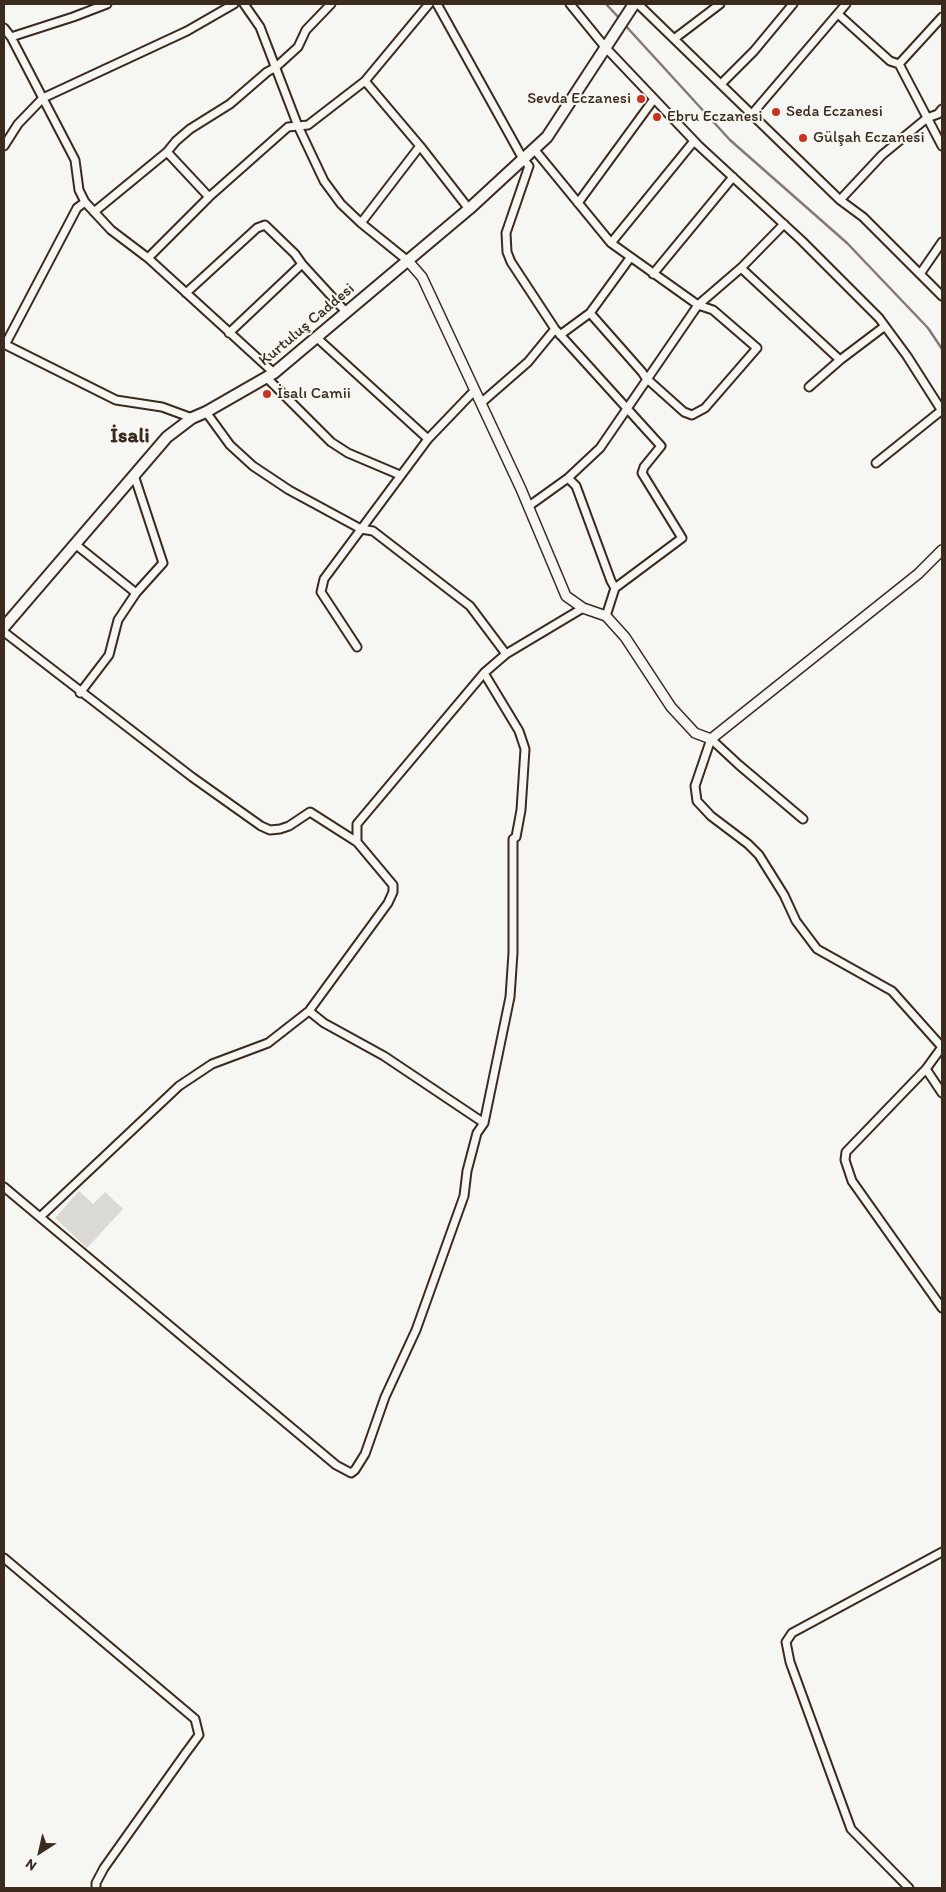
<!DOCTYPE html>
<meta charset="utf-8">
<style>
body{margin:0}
#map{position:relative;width:946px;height:1892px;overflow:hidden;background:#f6f6f2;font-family:Itim,sans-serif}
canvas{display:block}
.frame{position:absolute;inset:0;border:5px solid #3b2a1e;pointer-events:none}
.north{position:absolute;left:15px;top:1827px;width:50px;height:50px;-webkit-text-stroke:4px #f6f6f2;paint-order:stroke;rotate:215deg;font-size:14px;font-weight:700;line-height:20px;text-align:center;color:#3b2a1e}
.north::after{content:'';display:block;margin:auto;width:18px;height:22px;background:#3b2a1e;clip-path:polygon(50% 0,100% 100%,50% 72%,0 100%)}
</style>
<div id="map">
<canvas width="946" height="1892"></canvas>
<div class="frame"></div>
<div class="north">N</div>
</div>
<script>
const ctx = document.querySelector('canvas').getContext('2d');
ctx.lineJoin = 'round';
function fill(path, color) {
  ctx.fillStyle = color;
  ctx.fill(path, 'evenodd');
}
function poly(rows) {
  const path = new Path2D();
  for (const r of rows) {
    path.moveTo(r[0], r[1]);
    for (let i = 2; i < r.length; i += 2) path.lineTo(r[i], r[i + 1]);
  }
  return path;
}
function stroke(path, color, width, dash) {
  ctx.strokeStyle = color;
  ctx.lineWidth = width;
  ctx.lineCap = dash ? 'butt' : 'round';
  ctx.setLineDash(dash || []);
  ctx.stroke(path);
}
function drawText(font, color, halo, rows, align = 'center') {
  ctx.font = font + ' Itim,sans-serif';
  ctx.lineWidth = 4;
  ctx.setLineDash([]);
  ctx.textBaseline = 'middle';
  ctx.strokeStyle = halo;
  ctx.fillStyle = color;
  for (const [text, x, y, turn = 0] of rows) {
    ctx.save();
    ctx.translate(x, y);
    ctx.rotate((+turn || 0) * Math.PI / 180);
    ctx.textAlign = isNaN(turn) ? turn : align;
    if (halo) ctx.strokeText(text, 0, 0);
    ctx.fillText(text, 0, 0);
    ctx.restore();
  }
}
const green = poly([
 [79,1191,93,1204,105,1192,123,1209,87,1248,55,1218]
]);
const stream = poly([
 [606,4,621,20],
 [624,24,730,140,847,243,928,328,942,349]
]);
const minor = poly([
 [244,4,260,27,298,126,324,181,341,204,361,223,408,261],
 [437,4,523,159,529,166,506,233,507,252,511,262,555,329,661,446,644,467,642,473,682,538,615,588,606,616],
 [570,4,605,47,698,145,801,240,879,318,907,356,942,411],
 [638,4,840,200,863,217,942,296],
 [838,14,890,61,899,64,942,146],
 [4,28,11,37,75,160,79,190,85,202,111,230,148,258,274,373],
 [11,37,73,17,107,4],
 [674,39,720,4],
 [899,64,942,17],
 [365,81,420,146,469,209],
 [721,84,754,51,793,4],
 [752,114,846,4],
 [4,146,18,124,43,98,187,31,234,4],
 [534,149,611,243,698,305,713,310,757,348,705,408,692,415,684,412,646,378,642,372,590,313,630,258],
 [167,152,176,141,190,129,230,104,267,72,276,67,298,47,306,30,331,4],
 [840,200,882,155,927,118,938,114,942,109],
 [578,203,654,99],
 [94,212,167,152,209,197],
 [361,223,420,146],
 [611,243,694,141],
 [148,258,209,197,288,127,308,125,365,81,429,4],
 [741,268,840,360],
 [653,274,733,177],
 [920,274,942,242],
 [186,293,257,228,265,225,295,254,302,264,346,312],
 [229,333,302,264],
 [560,335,590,313],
 [316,337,428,439],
 [4,344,116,400,162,407,192,418],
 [5,345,77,208,85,202],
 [267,378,331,442,348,453,400,475],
 [809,387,840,360,885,326],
 [481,403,528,362,555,329],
 [206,412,230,445,253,466,289,490,361,529,373,531,470,606,506,654],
 [876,463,942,410],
 [568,478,576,486,611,581,615,588],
 [529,506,568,478,600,448,698,305,741,268,784,224],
 [75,544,136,593],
 [4,632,192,777,261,826,270,830,280,829,289,826,310,812,357,842,393,885,393,892,388,903,309,1011,268,1043,212,1064,179,1086,40,1217],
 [357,647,321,592,324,579,428,439,475,390],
 [80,693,109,655,118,620,136,593,163,563,134,475],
 [803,819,739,765,711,739,695,786,697,801,711,816,748,844,759,855,784,895,796,921,817,949,892,991,942,1047],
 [357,842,357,824,484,673,506,654,583,608],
 [309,1011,324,1023,384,1056,484,1123],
 [942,1047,926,1069,846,1152,845,1160,852,1181,942,1308],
 [926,1069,942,1093],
 [4,1187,336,1465,351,1473,355,1470,365,1454,385,1397,416,1330,464,1196,467,1171,477,1133,484,1123,510,997,513,953,513,839,516,837,521,810,525,749,519,731,484,673],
 [4,1558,195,1719,199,1735,185,1754,104,1868,96,1883,96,1888],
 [909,1888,851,1829,790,1662,786,1642,792,1633,942,1552]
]);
const tertiary = poly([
 [408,261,422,277,521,489,566,596,583,608,606,616,625,637,671,707,695,733,711,739,918,574,942,550]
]);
const secondary = poly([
 [4,627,167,437,192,418,206,412,274,373,469,209,547,137,634,4]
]);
const markers = [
 [641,99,5,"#c8321e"],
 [776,112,5,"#c8321e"],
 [657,117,5,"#c8321e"],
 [803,138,5,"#c8321e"],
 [267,394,5,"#c8321e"]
];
const poiNames = [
 ["Sevda Eczanesi",631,99,"right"],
 ["Seda Eczanesi",786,112],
 ["Ebru Eczanesi",667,117],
 ["Gülşah Eczanesi",813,138],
 ["İsalı Camii",277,394]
];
const streetNames = [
 ["Kurtuluş Caddesi",307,325,-40]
];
const districtNames = [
 ["İsali",130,437]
];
fill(green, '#dad9d3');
stroke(stream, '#857a71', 2.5);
stroke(minor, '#3b2a1e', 11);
stroke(tertiary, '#3b2a1e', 12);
stroke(secondary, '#3b2a1e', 14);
stroke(minor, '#f6f6f2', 7);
stroke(tertiary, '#f6f6f2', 9);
stroke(secondary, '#f6f6f2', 10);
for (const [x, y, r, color] of markers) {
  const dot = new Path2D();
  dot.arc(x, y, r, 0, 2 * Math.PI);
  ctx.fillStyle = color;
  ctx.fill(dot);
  stroke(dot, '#f6f6f2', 2);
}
drawText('16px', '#3b2a1e', '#f6f6f2', poiNames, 'left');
drawText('16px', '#3b2a1e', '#f6f6f2', streetNames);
drawText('bold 21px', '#3b2a1e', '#f6f6f2', districtNames);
</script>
